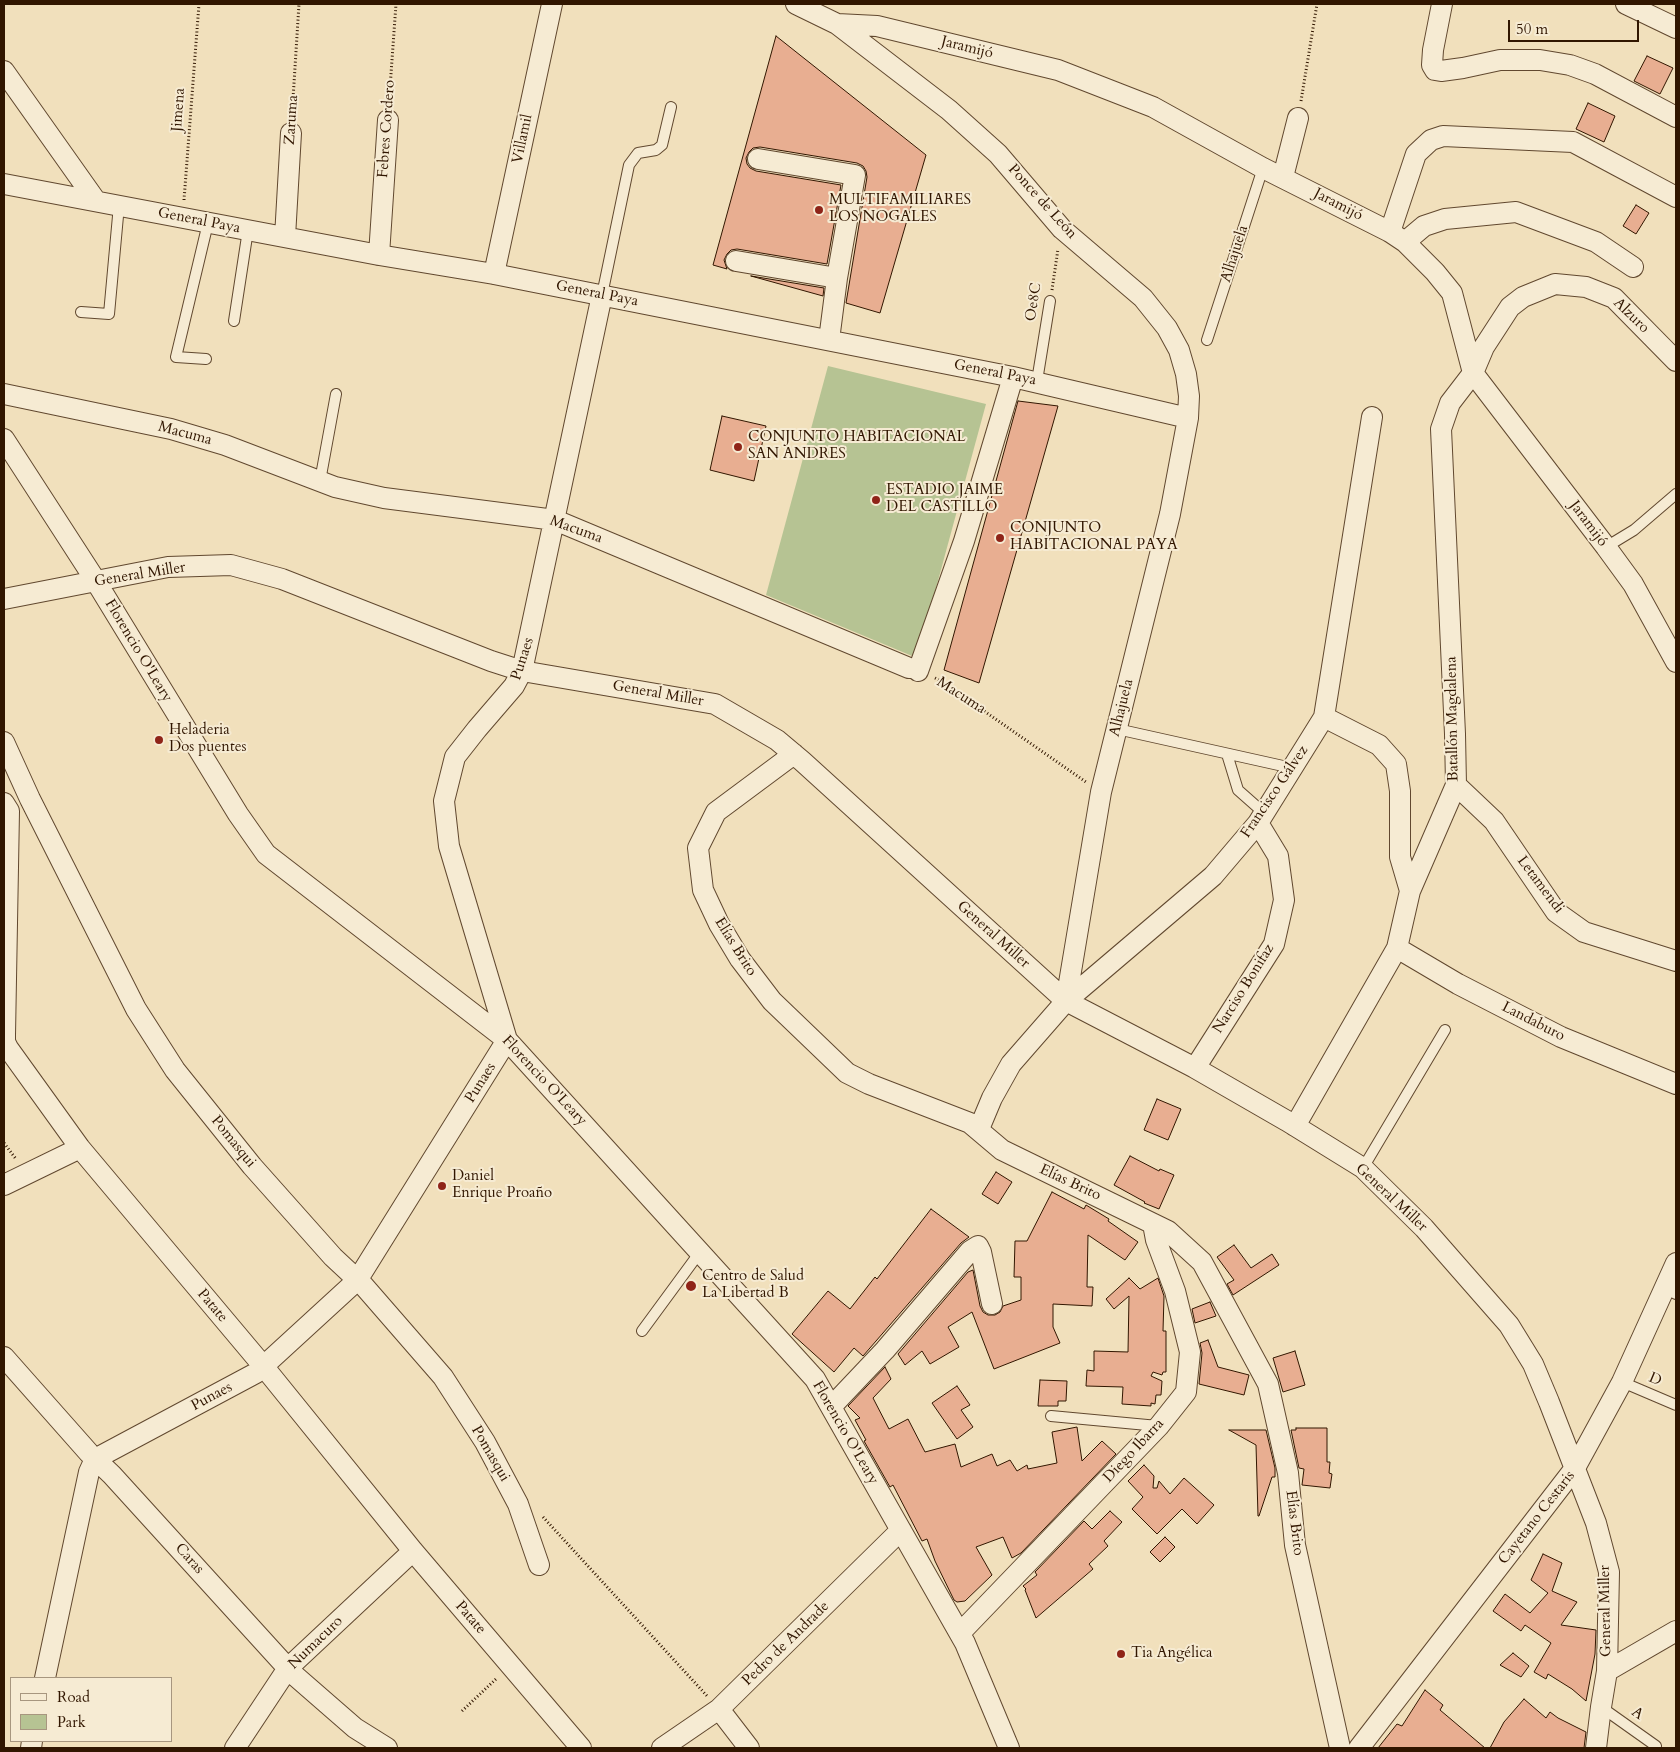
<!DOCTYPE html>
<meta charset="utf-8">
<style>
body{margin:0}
#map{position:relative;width:1680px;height:1752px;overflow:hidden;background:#f1e0bc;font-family:Cardo,serif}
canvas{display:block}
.frame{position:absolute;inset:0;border:5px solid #311600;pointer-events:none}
.legend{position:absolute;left:10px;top:1677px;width:162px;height:65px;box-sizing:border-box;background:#f6ebd3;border:1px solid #a7967f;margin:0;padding:6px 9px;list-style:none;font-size:15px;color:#311600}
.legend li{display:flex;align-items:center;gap:10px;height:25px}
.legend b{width:25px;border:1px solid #a7967f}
.scale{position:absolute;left:1508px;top:20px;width:131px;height:22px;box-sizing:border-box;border:2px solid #311600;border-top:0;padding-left:6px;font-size:15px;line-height:18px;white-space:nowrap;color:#311600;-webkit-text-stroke:4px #f6ebd3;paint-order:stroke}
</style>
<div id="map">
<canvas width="1680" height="1752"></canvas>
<div class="frame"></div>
<ul class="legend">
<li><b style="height:6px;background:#f6ebd3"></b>Road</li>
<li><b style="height:14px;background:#b6c393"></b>Park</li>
</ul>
<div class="scale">50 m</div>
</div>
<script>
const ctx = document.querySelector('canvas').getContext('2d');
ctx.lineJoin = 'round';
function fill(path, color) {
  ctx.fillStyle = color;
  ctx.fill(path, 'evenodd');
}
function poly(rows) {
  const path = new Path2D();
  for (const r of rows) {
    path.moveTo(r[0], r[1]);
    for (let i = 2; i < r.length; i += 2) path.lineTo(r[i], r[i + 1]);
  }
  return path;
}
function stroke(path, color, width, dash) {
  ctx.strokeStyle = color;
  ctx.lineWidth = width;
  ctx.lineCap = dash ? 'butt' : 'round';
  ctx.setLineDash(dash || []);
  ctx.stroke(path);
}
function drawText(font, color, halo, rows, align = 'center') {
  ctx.font = font + ' Cardo,serif';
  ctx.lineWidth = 4;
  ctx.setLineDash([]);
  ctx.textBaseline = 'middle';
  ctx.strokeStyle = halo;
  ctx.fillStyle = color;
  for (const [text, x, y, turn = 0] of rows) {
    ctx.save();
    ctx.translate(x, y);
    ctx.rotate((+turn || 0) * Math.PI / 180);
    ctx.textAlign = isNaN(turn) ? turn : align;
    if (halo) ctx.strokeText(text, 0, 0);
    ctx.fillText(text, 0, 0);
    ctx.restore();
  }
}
const green = poly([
 [828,366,986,404,917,658,766,595]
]);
const building = poly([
 [776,36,926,155,880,313,846,303,867,177,866,171,863,166,857,163,760,147,753,148,749,152,746,158,747,164,750,168,756,171,841,185,827,264,737,249,731,250,727,254,724,260,727,269,713,265,776,36],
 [1647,56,1673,68,1660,94,1634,81,1647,56],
 [1588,103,1615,116,1604,142,1576,129,1588,103],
 [1636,205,1649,213,1636,234,1623,226,1636,205],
 [751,276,824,288,823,296,751,276],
 [1018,401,1058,406,979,683,944,670,1018,401],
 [722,416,766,426,754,481,710,470,722,416],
 [1157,1099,1181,1109,1168,1140,1144,1130,1157,1099],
 [1130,1156,1159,1171,1160,1169,1174,1175,1159,1209,1144,1203,1145,1202,1114,1185,1130,1156],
 [996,1172,1012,1182,998,1204,982,1194,996,1172],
 [1052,1192,1084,1209,1086,1205,1109,1219,1108,1221,1138,1242,1125,1260,1088,1235,1087,1287,1093,1287,1092,1306,1053,1304,1053,1327,1060,1343,994,1369,972,1312,948,1327,959,1347,930,1364,922,1351,905,1365,898,1354,968,1272,973,1270,980,1306,983,1312,988,1315,995,1315,1000,1312,1003,1306,1021,1300,1021,1277,1014,1277,1015,1241,1027,1241,1052,1192],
 [931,1209,969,1237,961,1243,863,1356,854,1348,834,1372,792,1334,828,1291,850,1309,875,1277,877,1279,931,1209],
 [1234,1245,1251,1268,1272,1254,1279,1265,1233,1295,1227,1284,1234,1280,1217,1257,1234,1245],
 [1129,1278,1140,1289,1158,1278,1164,1296,1163,1331,1166,1331,1166,1372,1163,1372,1162,1375,1153,1372,1151,1376,1162,1381,1161,1395,1156,1395,1155,1404,1151,1403,1151,1406,1122,1404,1123,1387,1086,1386,1087,1370,1094,1371,1094,1351,1128,1352,1129,1296,1114,1309,1106,1299,1129,1278],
 [1210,1302,1216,1316,1195,1323,1192,1309,1210,1302],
 [1208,1340,1218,1367,1249,1375,1244,1395,1199,1384,1202,1353,1200,1343,1208,1340],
 [1295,1351,1305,1385,1283,1392,1273,1358,1295,1351],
 [885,1367,891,1379,873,1398,889,1429,908,1419,925,1452,955,1444,961,1467,992,1454,997,1466,1010,1460,1017,1471,1027,1465,1028,1469,1057,1463,1052,1432,1077,1427,1082,1461,1102,1441,1116,1454,1021,1553,1012,1558,1003,1537,976,1547,992,1575,965,1601,957,1602,954,1600,935,1561,927,1539,922,1541,893,1485,890,1487,864,1441,866,1440,855,1420,860,1418,848,1406,885,1367],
 [1040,1380,1067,1381,1066,1401,1058,1401,1058,1406,1038,1406,1040,1380],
 [957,1386,970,1405,961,1410,973,1427,957,1439,932,1403,957,1386],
 [1296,1428,1327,1428,1327,1462,1330,1462,1329,1473,1332,1474,1330,1488,1302,1485,1304,1469,1299,1468,1291,1430,1296,1430,1296,1428],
 [1229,1430,1266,1430,1275,1468,1275,1477,1272,1477,1259,1516,1258,1516,1256,1445,1229,1430],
 [1144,1465,1154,1476,1153,1488,1157,1488,1159,1481,1170,1494,1184,1478,1214,1505,1197,1524,1182,1509,1157,1534,1132,1509,1143,1497,1128,1481,1144,1465],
 [1110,1511,1122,1522,1104,1541,1108,1546,1089,1564,1093,1569,1036,1618,1025,1590,1026,1589,1023,1586,1037,1575,1035,1572,1084,1521,1092,1529,1110,1511],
 [1165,1537,1175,1547,1160,1562,1150,1552,1165,1537],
 [1543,1554,1562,1563,1552,1591,1577,1602,1561,1625,1596,1630,1595,1654,1586,1701,1572,1689,1548,1674,1546,1679,1534,1672,1551,1643,1525,1625,1521,1631,1493,1611,1505,1594,1530,1613,1548,1593,1531,1580,1543,1554],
 [1513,1653,1529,1666,1521,1677,1500,1665,1513,1653],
 [1425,1690,1443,1705,1440,1710,1485,1748,1378,1748,1397,1724,1402,1726,1425,1690],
 [1524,1699,1546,1718,1550,1712,1558,1718,1586,1732,1584,1748,1490,1748,1504,1722,1524,1699]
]);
const path = poly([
 [1301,101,1317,4],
 [389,102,396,4],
 [292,115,299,4],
 [184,200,199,4],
 [1052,290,1058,249],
 [935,678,941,681,1086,782],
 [4,1143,16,1159],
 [543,1517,708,1697],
 [462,1711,497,1678]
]);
const service = poly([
 [602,295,629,165,638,153,656,150,662,145,671,107],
 [81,312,109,314,119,205],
 [234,321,248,230],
 [1207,340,1263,168],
 [206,359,176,357,208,223],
 [1037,381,1050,301],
 [320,481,336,394],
 [1606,547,1634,530,1676,494],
 [1117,729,1292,768],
 [1227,754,1238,790,1264,813],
 [1363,1168,1445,1030],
 [1665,1289,1676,1294],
 [642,1331,700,1252],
 [1622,1382,1676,1405],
 [1051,1416,1158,1426],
 [1601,1707,1656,1746]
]);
const minor = poly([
 [796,4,837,24,877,26,1058,70,1153,107,1263,168,1390,232,1405,242,1435,272,1452,293,1473,373,1606,547,1633,584,1676,662],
 [1442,4,1433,50,1432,65,1435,70,1441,71,1463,68,1500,60,1540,60,1570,65,1595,74,1676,117],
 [1626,4,1676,28],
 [837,24,949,110,998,154,1062,229,1143,298,1167,328,1179,350,1186,374,1189,396,1188,418,1170,514,1101,792,1066,1001],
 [4,71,96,201],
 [758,159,855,175,837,278],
 [1283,177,1298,118],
 [4,184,379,255,494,274,1013,377,1188,418],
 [1390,232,1416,154,1431,140,1443,136,1573,142,1676,197],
 [285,237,291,133],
 [1405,242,1424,226,1445,219,1516,212,1596,242,1633,267],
 [379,255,388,120],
 [736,261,837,278,829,340],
 [494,274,552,4],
 [4,394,171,429,225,445,335,487,384,498,555,520,909,668],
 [4,439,92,575,238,814,266,854,507,1040,815,1379,965,1643,1009,1748],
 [4,599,168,567,231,565,282,579,491,661,522,671,715,704,777,740,802,761,1066,1001,1195,1068,1287,1121,1363,1168,1424,1228,1509,1325,1533,1364,1549,1402,1596,1523,1609,1572,1607,1671,1601,1707,1596,1748],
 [918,671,964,541,1013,377],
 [1324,717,1379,745,1396,764,1400,791,1400,857,1410,891],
 [4,742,30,799,136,1009,175,1070,252,1166,333,1257,363,1285,443,1377,485,1442,518,1504,539,1565],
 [794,754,716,812,698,848,703,890,719,924,740,959,772,1001,847,1073,869,1084,970,1123,1002,1150,1168,1231,1202,1262,1268,1384,1288,1473,1295,1545,1340,1748],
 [1456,785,1494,821,1556,912,1584,932,1676,961],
 [4,803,9,811,5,1035,5,1042,8,1048,80,1148,264,1367,413,1551,581,1748],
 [1397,948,1458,984,1561,1037,1676,1084],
 [1195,1068,1274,944,1284,900,1278,856,1258,823],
 [1295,1126,1397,948,1410,891,1456,785,1455,734,1441,429,1450,403,1473,373,1484,347,1510,307,1523,297,1555,284,1586,287,1614,298,1676,361],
 [979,1129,992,1098,1011,1064,1066,1001,1213,876,1258,823,1324,717,1372,417],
 [4,1185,80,1148],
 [4,1357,89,1453,112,1475,293,1674,355,1728,387,1748],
 [832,1406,885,1350,970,1251,978,1246,981,1252,992,1304],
 [960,1633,1159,1426,1186,1392,1190,1352,1175,1291,1156,1240,1153,1224],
 [1607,1671,1676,1631],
 [45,1678,89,1472,95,1459,256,1373,352,1285,363,1271,507,1040,449,846,444,801,455,757,477,729,514,686,522,671,602,295],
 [719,1709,749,1748],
 [31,1748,32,1741],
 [235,1748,288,1668,413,1551],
 [662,1748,719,1709,901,1530],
 [1359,1748,1575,1468,1622,1382,1676,1263]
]);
const markers = [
 [819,210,5,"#8f2418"],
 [738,447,5,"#8f2418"],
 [876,500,5,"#8f2418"],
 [1000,538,5,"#8f2418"],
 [159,740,5,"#8f2418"],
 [442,1186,5,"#8f2418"],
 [691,1286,6,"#8f2418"],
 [1121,1654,5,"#8f2418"]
];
const streetNames = [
 ["Jaramijó",967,48,14],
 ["Jimena",179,110,-86],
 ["Zaruma",292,120,-86],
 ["Febres Cordero",387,129,-86],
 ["Villamil",523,139,-78],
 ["Ponce de León",1042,202,48],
 ["Jaramijó",1338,205,27],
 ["General Paya",199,221,11],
 ["Alhajuela",1235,254,-72],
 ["General Paya",597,294,11],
 ["Oe8C",1034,302,-81],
 ["Alzuro",1631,316,44],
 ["General Paya",995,373,11],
 ["Macuma",185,434,15],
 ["Jaramijó",1588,524,53],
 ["Macuma",576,530,20],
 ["General Miller",140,575,-9],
 ["Florencio O'Leary",138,651,59],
 ["Punaes",523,659,-72],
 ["General Miller",658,694,10],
 ["Macuma",961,696,33],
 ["Alhajuela",1122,708,-76],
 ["Batallón Magdalena",1453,719,-91],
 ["Francisco Gálvez",1275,792,-56],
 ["Letamendi",1540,885,53],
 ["General Miller",993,935,42],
 ["Elías Brito",735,947,58],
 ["Narciso Bonifaz",1244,989,-58],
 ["Landaburo",1533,1022,27],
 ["Florencio O'Leary",544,1081,47],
 ["Punaes",481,1083,-58],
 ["Pomasqui",233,1142,51],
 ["Elías Brito",1070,1183,25],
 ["General Miller",1391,1198,43],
 ["Patate",212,1306,50],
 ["D",1655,1380,23],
 ["Punaes",212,1397,-28],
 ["Florencio O'Leary",845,1433,60],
 ["Diego Ibarra",1134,1451,-47],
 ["Pomasqui",490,1454,60],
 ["Cayetano Cestaris",1537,1518,-52],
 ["Elías Brito",1294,1523,83],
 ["Caras",189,1559,48],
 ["General Miller",1606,1611,-91],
 ["Patate",470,1618,49],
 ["Numacuro",316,1643,-44],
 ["Pedro de Andrade",786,1644,-44],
 ["A",1637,1714,35]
];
const poiNames = [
 ["MULTIFAMILIARES",829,201],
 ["LOS NOGALES",829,218],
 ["CONJUNTO HABITACIONAL",748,438],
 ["SAN ANDRES",748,455],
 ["ESTADIO JAIME",886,491],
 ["DEL CASTILLO",886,508],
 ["CONJUNTO",1010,529],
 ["HABITACIONAL PAYA",1010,546],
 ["Heladeria",169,731],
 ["Dos puentes",169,748],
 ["Daniel",452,1177],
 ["Enrique Proaño",452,1194],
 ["Centro de Salud",702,1277],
 ["La Libertad B",702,1294],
 ["Tia Angélica",1131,1654]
];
fill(green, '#b6c393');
fill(building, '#e8ae91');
stroke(building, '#311600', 1);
stroke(service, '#61482f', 12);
stroke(minor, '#61482f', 22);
stroke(path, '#311600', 3, [1, 2.5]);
stroke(service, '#f6ebd3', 10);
stroke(minor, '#f6ebd3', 20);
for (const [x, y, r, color] of markers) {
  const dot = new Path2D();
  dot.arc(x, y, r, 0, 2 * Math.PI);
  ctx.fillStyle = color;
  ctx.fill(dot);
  stroke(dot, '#f6ebd3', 2);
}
drawText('15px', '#311600', '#f6ebd3', streetNames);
drawText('15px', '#311600', '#f6ebd3', poiNames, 'left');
</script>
